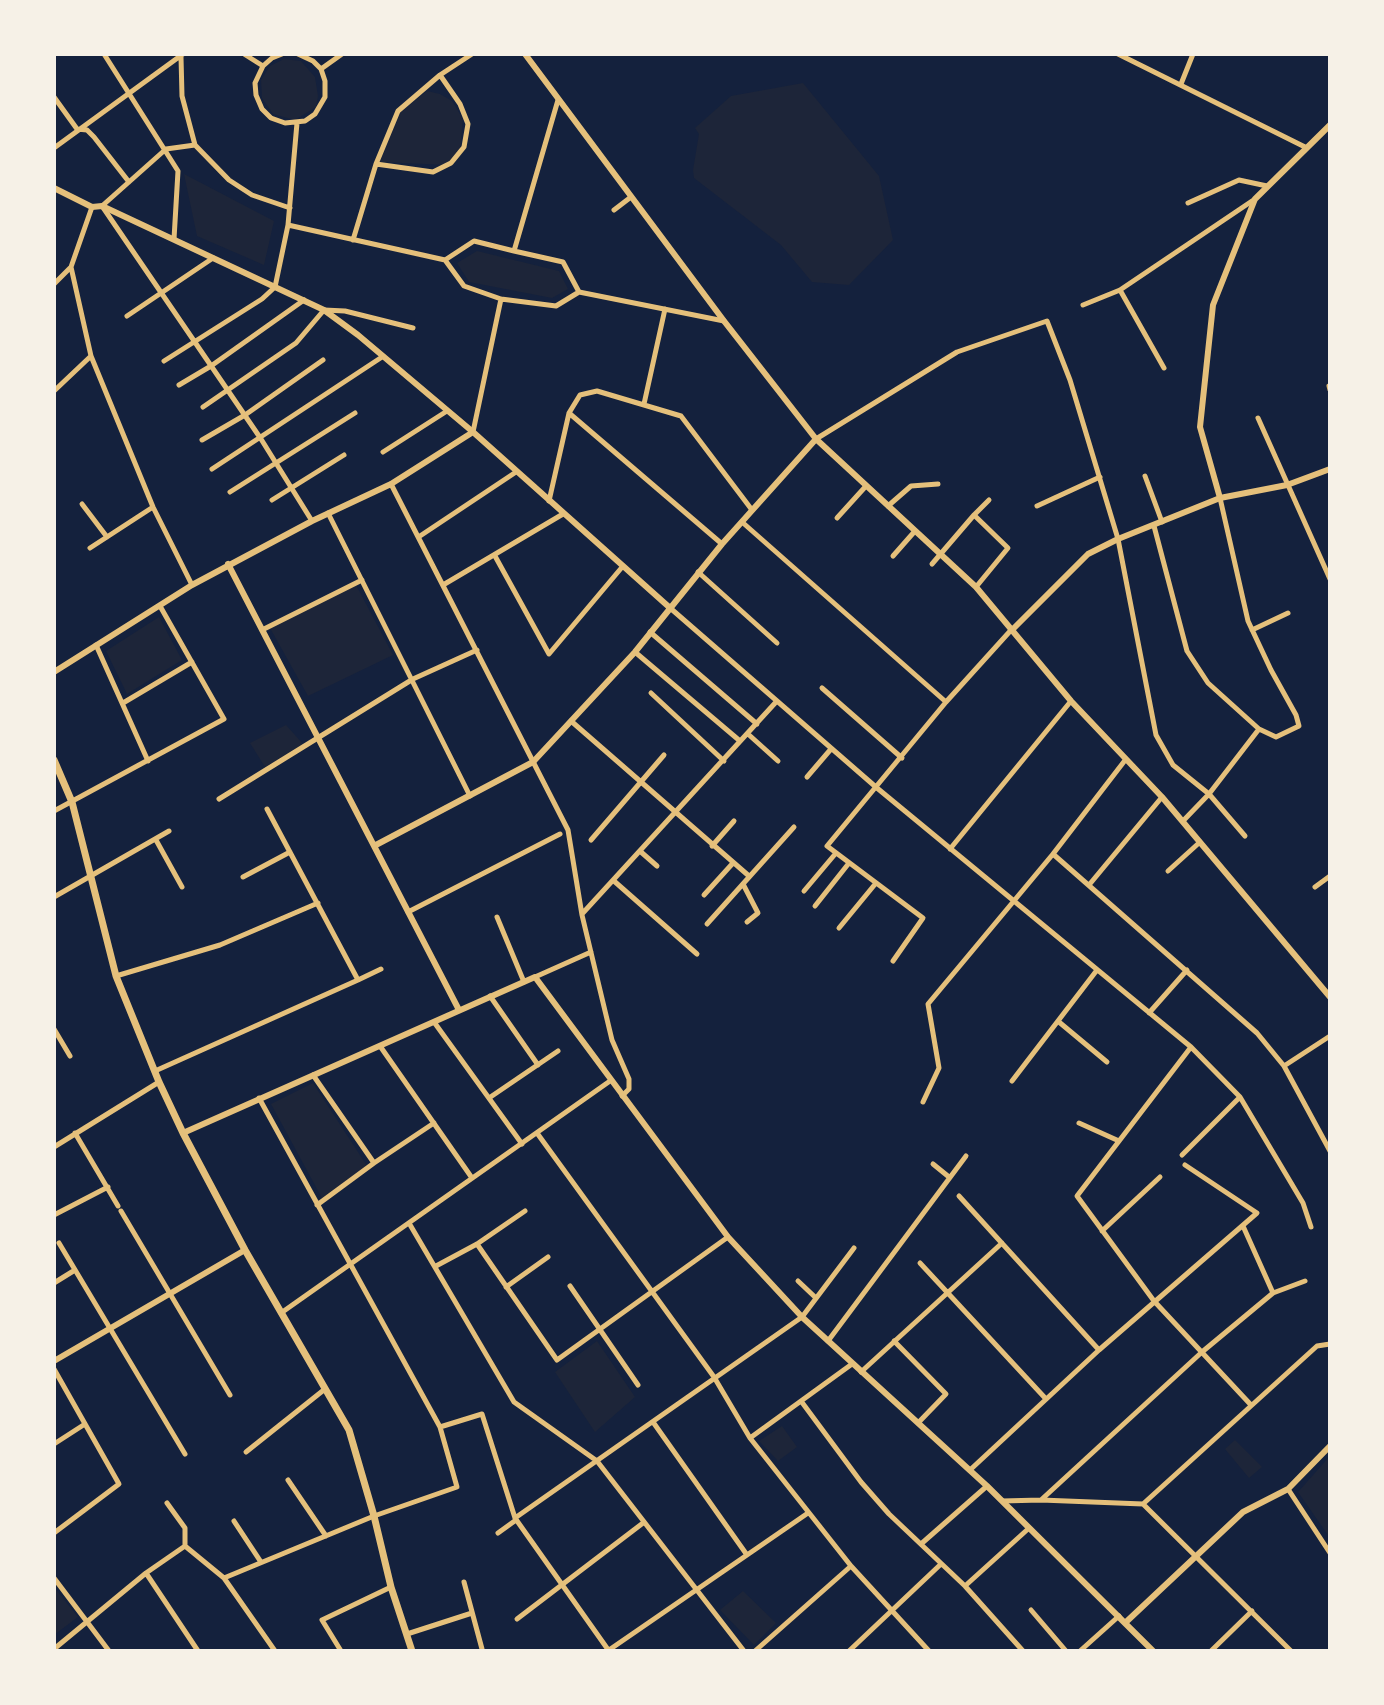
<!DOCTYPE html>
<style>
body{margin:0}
#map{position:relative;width:1384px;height:1705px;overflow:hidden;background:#14213d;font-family:"Varela Round",sans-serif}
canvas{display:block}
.frame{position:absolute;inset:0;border:56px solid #f6f1e7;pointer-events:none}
</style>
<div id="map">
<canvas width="1384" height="1705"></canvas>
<div class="frame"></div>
</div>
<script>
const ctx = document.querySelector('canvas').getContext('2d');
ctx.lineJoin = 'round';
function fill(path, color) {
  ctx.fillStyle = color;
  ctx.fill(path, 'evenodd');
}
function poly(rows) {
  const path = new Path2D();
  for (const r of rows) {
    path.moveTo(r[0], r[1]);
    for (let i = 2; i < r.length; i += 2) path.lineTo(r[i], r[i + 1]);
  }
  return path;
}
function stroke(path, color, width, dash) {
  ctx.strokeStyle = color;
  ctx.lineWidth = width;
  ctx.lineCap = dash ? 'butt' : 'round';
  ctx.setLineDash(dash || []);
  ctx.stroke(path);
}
const green = poly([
 [284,59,301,61,315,77,318,96,316,107,295,120,273,114,262,98,261,80,270,66],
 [803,83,879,176,893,240,849,285,812,282,781,245,694,178,693,170,699,134,695,128,731,96],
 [427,91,440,94,452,101,463,119,460,150,447,165,380,162,401,112],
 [184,174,274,221,264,265,197,236],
 [477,251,559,271,568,289,552,298,469,282,457,263],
 [355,583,393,655,308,696,270,628],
 [159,617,182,660,127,694,106,651],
 [286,725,303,744,265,767,250,743],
 [313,1083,369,1169,324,1202,271,1104],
 [597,1341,635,1397,595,1432,555,1372],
 [782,1426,797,1447,778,1461,759,1441],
 [1235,1440,1262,1467,1249,1478,1225,1449],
 [1330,1456,1330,1538,1298,1492],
 [54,1587,78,1617,54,1635],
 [743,1591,776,1623,754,1645,720,1610]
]);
const minor = poly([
 [104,54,178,171,174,239],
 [244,54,263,66],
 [282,54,272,58,263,66,255,83,256,95,262,109,271,118,285,123,305,121,315,114,325,97,325,81,321,69,313,61,298,54],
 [1118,54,1305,147],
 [181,57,182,96,195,145,229,180,252,195,290,208],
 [321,69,342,54],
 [1181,84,1193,54],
 [54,97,77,129,87,130,94,137,129,182],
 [195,145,166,149,102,206,261,439,312,521],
 [54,148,183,54],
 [376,164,433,172,451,163,464,147,468,124,460,104,440,75],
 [1188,203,1239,180,1267,186],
 [92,207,71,267,91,356,153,507,192,585],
 [614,210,631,197],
 [288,225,445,260,464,286,501,299,556,306,579,292,724,321],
 [353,240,376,164,398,111,440,75,472,54],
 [514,251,558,100],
 [445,260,474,241,514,251,563,262,579,292],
 [54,284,70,268],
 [1120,290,1164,368],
 [1083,305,1120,290,1255,199],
 [127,316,213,258],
 [164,361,262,299,275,287,288,225,297,123],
 [179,385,211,366,304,300],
 [1329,386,1330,390],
 [54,391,91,356],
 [644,404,665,309],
 [203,407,296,343,324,310,345,311,413,328],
 [569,413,722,544],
 [1258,418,1330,579],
 [473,432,501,299],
 [816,439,957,352,1047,321,1070,380,1118,539,1156,735,1173,765,1209,794,1245,836],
 [202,440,245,415,323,360],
 [383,452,447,411],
 [212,469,382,357],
 [1145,476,1162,522],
 [391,484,568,830,582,915,612,1040,629,1079,629,1089,622,1096],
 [230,492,355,413],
 [1220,498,1248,621,1271,670,1296,715,1299,726,1276,737,1259,729],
 [272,500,344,455],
 [549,501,569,413,580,395,597,391,681,416,752,510],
 [82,504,107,537],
 [888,506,911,486,938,484],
 [1037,506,1100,477],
 [328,513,470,796],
 [974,515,989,500],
 [837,518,866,486],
 [742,522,946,702],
 [1154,526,1187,651,1208,683,1259,729,1209,794,1183,821],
 [420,536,516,472],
 [90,548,153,507],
 [495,556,549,654,623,566],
 [893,556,915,531],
 [932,564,974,515,1008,548,976,587],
 [698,572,777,643],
 [443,585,563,514],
 [669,607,877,788,1191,1047,1240,1097,1303,1203,1311,1227],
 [262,630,362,580],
 [1252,630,1288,613],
 [650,632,757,724],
 [96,645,148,761],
 [635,652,740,741],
 [822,688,902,758],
 [651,693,724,761],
 [123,703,192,662],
 [571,721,749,876],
 [748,734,778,761],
 [807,777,831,749],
 [219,799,413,679,477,650],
 [54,811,224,719,160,606],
 [156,840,182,887],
 [591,840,664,755],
 [712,846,734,821],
 [950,849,1071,701],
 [641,852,657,866],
 [1053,854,1257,1033,1284,1066,1330,1151],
 [1168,871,1200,842],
 [243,877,290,852],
 [614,881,697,954],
 [743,884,758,913,747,922],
 [1089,885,1162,797],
 [1315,887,1330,876],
 [804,891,836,853],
 [704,895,733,863],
 [54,897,169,831],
 [815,906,849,863],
 [408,912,560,834],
 [582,914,776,702],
 [497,917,524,982],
 [707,924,794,827],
 [839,928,876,883],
 [893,961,923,918,827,846,946,702,1012,629],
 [116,976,220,945,318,903],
 [535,977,591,952],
 [358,980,381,969],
 [490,996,538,1065],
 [1149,1013,1187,970],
 [434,1022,522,1144],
 [1059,1022,1107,1062],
 [54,1029,70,1056],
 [380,1046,472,1178],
 [1191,1047,1077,1196,1154,1301,1251,1405],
 [1284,1066,1330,1036],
 [155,1071,358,980,267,809],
 [313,1075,374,1163,434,1123],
 [1012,1081,1097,970],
 [489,1098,558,1051],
 [923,1102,939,1068,928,1004,1053,854,1126,759],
 [1079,1123,1119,1141],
 [75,1133,118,1206],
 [537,1133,714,1377,750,1438,851,1566,929,1651],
 [54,1147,159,1082],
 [1182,1155,1240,1097],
 [933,1164,949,1177],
 [959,1196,1099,1350],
 [317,1205,374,1163],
 [121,1211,230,1395],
 [54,1215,108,1187],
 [409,1223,514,1402,597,1461,744,1651],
 [1243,1226,1273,1293],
 [1102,1231,1160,1177],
 [59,1243,185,1454],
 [477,1244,557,1360,728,1237],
 [920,1263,1046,1399],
 [436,1266,477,1244,525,1211],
 [798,1281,816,1298],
 [54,1283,75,1270],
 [570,1286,638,1385],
 [506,1287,548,1257],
 [281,1313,610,1081],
 [828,1341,966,1156],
 [894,1341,946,1394,918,1423],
 [54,1369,119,1484,54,1533],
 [861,1372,1002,1243],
 [801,1401,861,1482,889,1514,965,1586,1023,1651],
 [653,1422,747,1555],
 [440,1427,482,1414,515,1518,609,1651],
 [750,1438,852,1364],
 [54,1444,85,1424],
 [246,1452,325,1389],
 [970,1470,1099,1350,1257,1213,1185,1165],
 [288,1480,326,1536],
 [1288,1489,1330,1553],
 [1041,1500,1143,1504,1291,1651],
 [1002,1501,1041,1500,1202,1352,1273,1293,1305,1281],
 [167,1503,185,1528,185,1546],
 [1143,1504,1317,1346,1330,1344],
 [515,1518,802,1317,854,1248],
 [234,1521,261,1562],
 [498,1533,516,1520],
 [921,1544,987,1486],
 [146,1573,198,1651],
 [54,1578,109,1651],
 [224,1578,275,1651],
 [464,1582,482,1649],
 [965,1586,1028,1529],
 [1031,1610,1066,1651],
 [517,1619,643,1523],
 [407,1634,472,1613],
 [54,1649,146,1573,185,1546,224,1578,374,1516,457,1487,440,1427,259,1098],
 [609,1650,808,1513],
 [341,1651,322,1620,391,1587],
 [755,1651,851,1566],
 [849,1651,941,1564],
 [1080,1651,1119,1616],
 [1211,1651,1252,1611]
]);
const tertiary = poly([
 [525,54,724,321,816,439,976,587,1071,701,1162,797,1330,997],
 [54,188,92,207,102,206,324,310,358,335,473,432,669,607],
 [1220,498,1200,427,1213,305,1255,199,1330,125],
 [228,564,459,1010],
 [1013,629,1088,554,1118,539,1220,498,1287,485,1330,469],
 [54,672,192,585,312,521,391,484,473,432],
 [374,846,533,762,635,652,722,544,816,439],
 [183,1133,535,977,728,1237,802,1317,987,1486,1153,1651],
 [54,1361,245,1250],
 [1125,1623,1243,1512,1288,1489,1330,1446]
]);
const secondary = poly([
 [54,760,72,802,116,976,159,1082,183,1133,245,1250,349,1430,374,1516,391,1587,412,1651]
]);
fill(green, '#1d2539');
stroke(minor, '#e5c07b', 5);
stroke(tertiary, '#e5c07b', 6);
stroke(secondary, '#e5c07b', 7);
</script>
